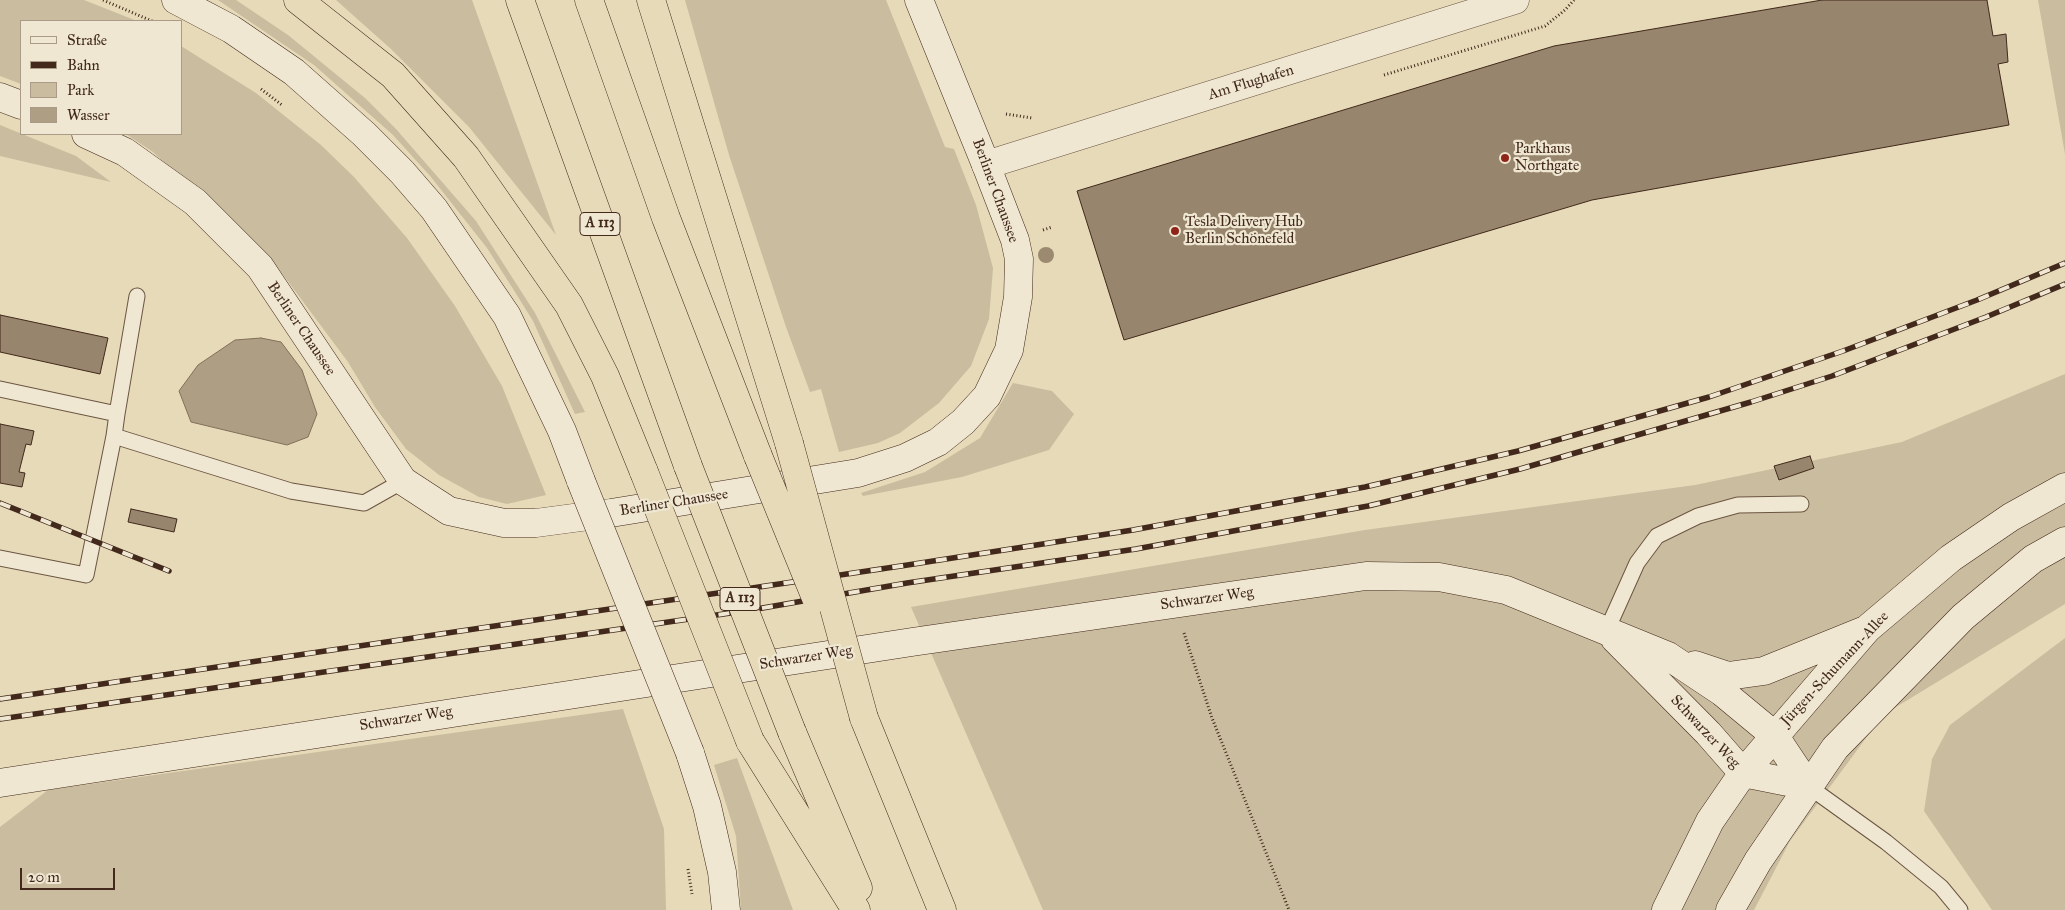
<!DOCTYPE html>
<meta charset="utf-8">
<style>
body{margin:0}
#map{position:relative;width:2065px;height:910px;overflow:hidden;background:#e6dab9;font-family:"IM FELL Great Primer",serif}
canvas{display:block}
.legend{position:absolute;left:20px;top:20px;width:162px;height:115px;box-sizing:border-box;background:#efe7d2;border:1px solid #aa9b89;margin:0;padding:6px 9px;list-style:none;font-size:15px;color:#42291b}
.legend li{display:flex;align-items:center;gap:10px;height:25px}
.legend b{width:25px;border:1px solid #aa9b89}
.scale{position:absolute;left:20px;top:868px;width:95px;height:22px;box-sizing:border-box;border:2px solid #42291b;border-top:0;padding-left:6px;font-size:15px;line-height:18px;white-space:nowrap;color:#42291b;-webkit-text-stroke:4px #efe7d2;paint-order:stroke}
</style>
<div id="map">
<canvas width="2065" height="910"></canvas>
<ul class="legend">
<li><b style="height:6px;background:#efe7d2"></b>Straße</li>
<li><b style="height:6px;background:#42291b"></b>Bahn</li>
<li><b style="height:14px;background:#cabc9e"></b>Park</li>
<li><b style="height:14px;background:#ae9e83"></b>Wasser</li>
</ul>
<div class="scale">20 m</div>
</div>
<script>
const ctx = document.querySelector('canvas').getContext('2d');
ctx.lineJoin = 'round';
function fill(path, color) {
  ctx.fillStyle = color;
  ctx.fill(path, 'evenodd');
}
function poly(rows) {
  const path = new Path2D();
  for (const r of rows) {
    path.moveTo(r[0], r[1]);
    for (let i = 2; i < r.length; i += 2) path.lineTo(r[i], r[i + 1]);
  }
  return path;
}
function stroke(path, color, width, dash) {
  ctx.strokeStyle = color;
  ctx.lineWidth = width;
  ctx.lineCap = dash ? 'butt' : 'round';
  ctx.setLineDash(dash || []);
  ctx.stroke(path);
}
function drawText(font, color, halo, rows, align = 'center') {
  ctx.font = font + ' "IM FELL Great Primer",serif';
  ctx.lineWidth = 4.5;
  ctx.setLineDash([]);
  ctx.textBaseline = 'middle';
  ctx.strokeStyle = halo;
  ctx.fillStyle = color;
  for (const [text, x, y, turn = 0] of rows) {
    ctx.save();
    ctx.translate(x, y);
    ctx.rotate((+turn || 0) * Math.PI / 180);
    ctx.textAlign = isNaN(turn) ? turn : align;
    if (halo) ctx.strokeText(text, 0, 0);
    ctx.fillText(text, 0, 0);
    ctx.restore();
  }
}
const green = poly([
 [0,0,84,0,137,21,21,21,21,84,0,76],
 [218,0,236,0,288,35,365,98,396,129,476,221,535,313,585,412,575,414,533,321,515,292,487,248,431,177,393,135,314,65],
 [336,0,472,0,556,235,469,127,391,49],
 [685,0,886,0,945,147,954,149,976,205,993,268,989,319,971,366,939,403,900,433,878,443,839,452,821,389,810,392,786,327,729,155],
 [2038,0,2065,0,2065,154],
 [181,46,256,93,321,145,354,177,407,238,455,306,502,386,546,495,507,504,479,497,439,475,406,449,375,407,348,362,278,268,153,152,126,134,181,134],
 [0,125,76,156,111,182,0,156],
 [2065,374,2065,604,1883,715,1790,841,1754,910,1043,910,911,607,1365,530,1695,485,1902,442],
 [1013,383,1052,391,1074,414,1049,450,962,477,863,496,861,493,925,472,980,438],
 [2065,638,2065,910,1992,910,1924,811,1932,759,1950,725],
 [623,709,664,829,666,910,0,910,0,827,48,790],
 [737,758,793,910,741,910,736,836,714,765]
]);
const water = poly([
 [261,338,281,342,302,370,317,414,308,437,287,445,191,422,179,391,198,365,235,340,261,338]
]);
const building = poly([
 [1822,0,1987,0,1993,36,2006,34,2008,62,1998,64,2009,125,1592,200,1124,340,1077,191,1554,46,1822,0],
 [0,315,108,338,100,374,0,352,0,315],
 [0,424,34,431,31,445,26,444,19,472,25,473,22,487,0,483,0,424],
 [1810,456,1814,468,1779,480,1774,466,1810,456],
 [131,509,177,519,174,532,128,522,131,509]
]);
const path = poly([
 [103,0,152,21],
 [1384,75,1545,26,1565,10,1574,0],
 [261,89,282,105],
 [1006,114,1032,118],
 [1043,230,1052,227],
 [1184,633,1212,718,1289,910],
 [688,869,692,894]
]);
const lane = poly([
 [0,389,117,414,114,436,291,491,364,503,403,481],
 [117,414,137,296],
 [0,558,86,575,114,436],
 [1607,630,1637,563,1657,536,1698,516,1738,505,1801,504],
 [1808,786,1886,842,1941,887,1960,910]
]);
const street = poly([
 [986,165,1515,0]
]);
const secondary = poly([
 [176,0,231,29,294,72,364,134,402,172,434,209,507,316,562,431,581,481],
 [0,97,21,105],
 [86,134,125,152,195,202,260,267,403,481,449,511,504,523,536,523,611,513,858,473,905,458,938,442,963,422,987,396,1009,350,1018,297,1019,259,1015,240,986,165,919,0],
 [1615,639,1708,733,1743,773,1808,786],
 [1695,665,1728,676,1764,671,1863,631],
 [690,753,707,806,722,872,726,910],
 [0,783,912,642,1366,576,1439,577,1506,590,1668,656,1722,692,1774,735,1808,786],
 [1666,910,1710,821,1743,773,1867,629,1951,558,2011,517,2065,487],
 [1730,910,1758,861,1835,748,1963,617,2033,559,2065,541]
]);
const highway = poly([
 [298,0,393,75,466,157,569,305,605,376,644,472],
 [520,0,688,466],
 [589,0,666,218,758,456],
 [651,0,789,443],
 [864,718,942,910],
 [792,732,858,888],
 [750,741,856,910]
]);
const rail = poly([
 [0,503,169,571],
 [0,699,901,566,1133,530,1365,487,1518,451,1709,397,1843,351,1977,300,2065,263],
 [0,719,751,610,907,583,1136,549,1368,506,1520,469,1751,402,1832,376,1986,317,2065,284]
]);
const secondaryBridge = poly([
 [581,481,690,753]
]);
const highwayBridge = poly([
 [789,443,864,718],
 [758,456,816,598],
 [688,466,792,732],
 [644,472,750,741]
]);
const trees = [
 [1046,255]
];
const markers = [
 [1505,158,5,"#8f2418"],
 [1175,231,5,"#8f2418"]
];
const shields = [
 [600,224,40],
 [740,599,40]
];
const shieldNames = [
 ["A 113",600,224],
 ["A 113",740,599]
];
const streetNames = [
 ["Am Flughafen",1251,83,-17],
 ["Berliner Chaussee",995,191,70],
 ["Berliner Chaussee",301,329,56],
 ["Berliner Chaussee",674,503,-9],
 ["Schwarzer Weg",1207,599,-8],
 ["Schwarzer Weg",806,658,-9],
 ["Jürgen-Schumann-Allee",1835,669,-47],
 ["Schwarzer Weg",406,719,-9],
 ["Schwarzer Weg",1705,732,47]
];
const poiNames = [
 ["Parkhaus",1515,149],
 ["Northgate",1515,166],
 ["Tesla Delivery Hub",1185,222],
 ["Berlin Schönefeld",1185,239]
];
fill(green, '#cabc9e');
fill(water, '#ae9e83');
stroke(water, '#836f59', 1);
fill(building, '#97856d');
stroke(building, '#42291b', 1);
stroke(lane, '#6b5542', 17);
stroke(street, '#6b5542', 29);
stroke(secondary, '#42291b', 29);
stroke(highway, '#42291b', 29);
stroke(path, '#42291b', 3, [1, 2.5]);
stroke(lane, '#efe7d2', 15);
stroke(street, '#efe7d2', 28);
stroke(secondary, '#efe7d2', 28);
stroke(highway, '#e6dab9', 28);
stroke(rail, '#42291b', 5.5);
stroke(rail, '#efe7d2', 4, [11]);
stroke(secondaryBridge, '#42291b', 29, []);
stroke(highwayBridge, '#42291b', 29, []);
stroke(secondaryBridge, '#efe7d2', 28);
stroke(highwayBridge, '#e6dab9', 28);
ctx.fillStyle = '#9b8970';
for (const [x, y] of trees) {
  ctx.beginPath();
  ctx.arc(x, y, 8, 0, 2 * Math.PI);
  ctx.fill();
}
for (const [x, y, r, color] of markers) {
  const dot = new Path2D();
  dot.arc(x, y, r, 0, 2 * Math.PI);
  ctx.fillStyle = color;
  ctx.fill(dot);
  stroke(dot, '#efe7d2', 2);
}
for (const [x, y, w] of shields) {
  const box = new Path2D();
  box.roundRect(x - w / 2, y - 11.5, w, 23, 4);
  ctx.fillStyle = '#efe7d2';
  ctx.fill(box);
  stroke(box, '#42291b', 1);
}
drawText('bold 14px', '#42291b', null, shieldNames);
drawText('15px', '#42291b', '#efe7d2', streetNames);
drawText('15px', '#42291b', '#efe7d2', poiNames, 'left');
</script>
